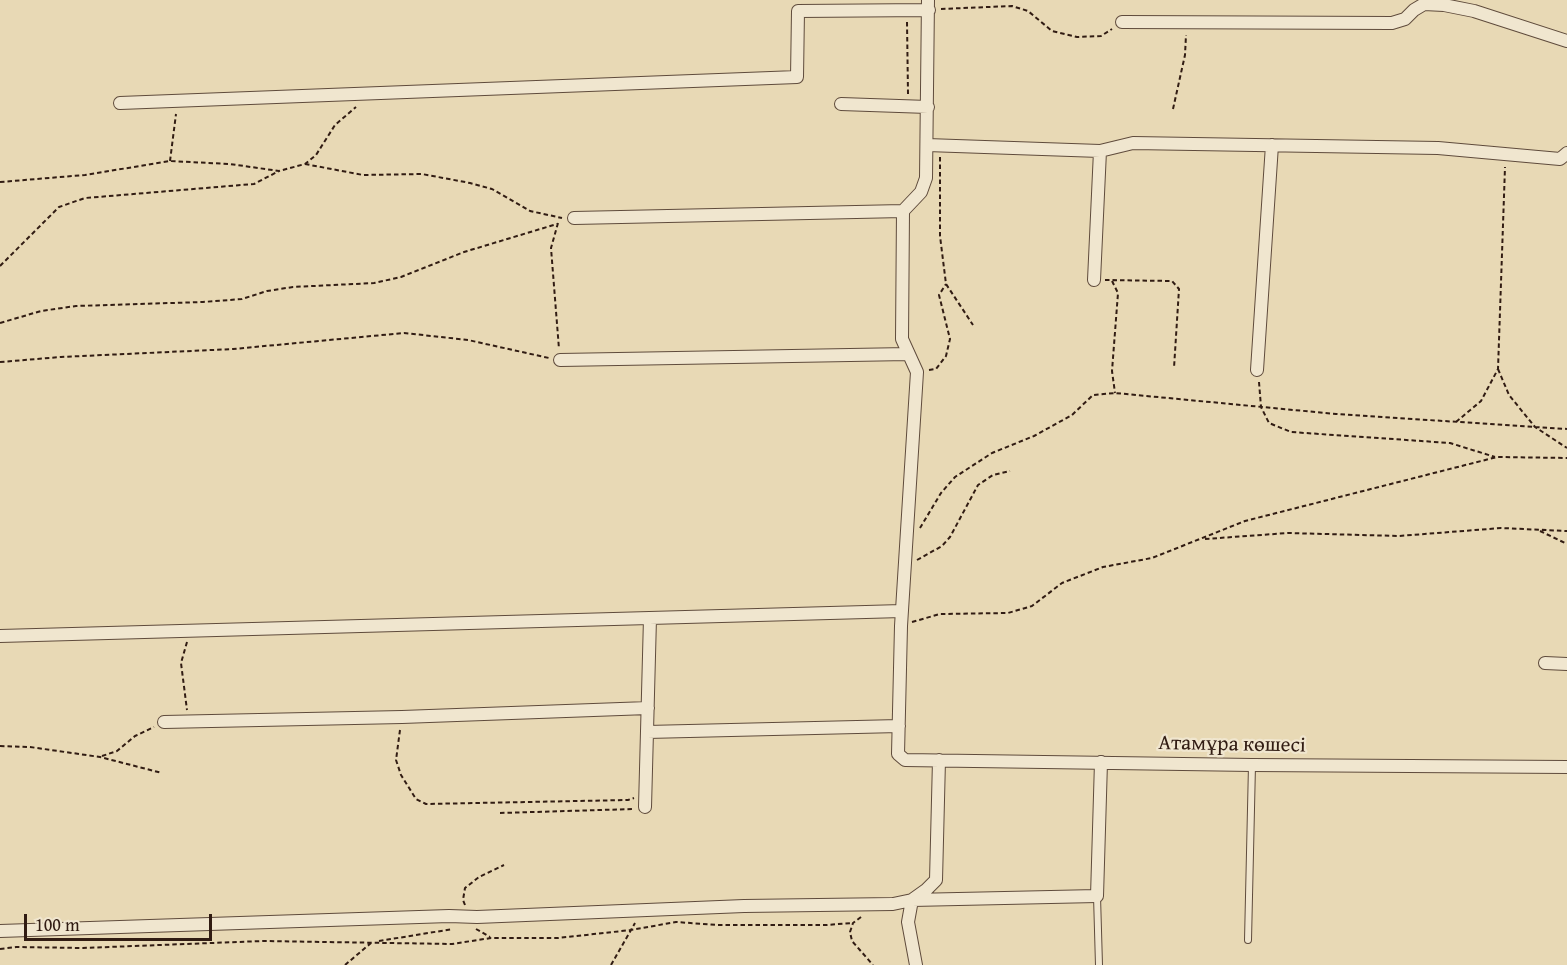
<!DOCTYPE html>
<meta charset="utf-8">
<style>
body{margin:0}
#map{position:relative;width:1567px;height:965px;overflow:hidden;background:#e8d9b5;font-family:"Gentium Book Plus",serif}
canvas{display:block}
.scale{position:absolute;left:24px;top:914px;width:188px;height:27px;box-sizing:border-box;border:3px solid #311c13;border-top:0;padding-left:8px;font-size:18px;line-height:21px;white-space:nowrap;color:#311c13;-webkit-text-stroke:4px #f0e6cf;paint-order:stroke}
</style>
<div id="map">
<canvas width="1567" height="965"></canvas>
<div class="scale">100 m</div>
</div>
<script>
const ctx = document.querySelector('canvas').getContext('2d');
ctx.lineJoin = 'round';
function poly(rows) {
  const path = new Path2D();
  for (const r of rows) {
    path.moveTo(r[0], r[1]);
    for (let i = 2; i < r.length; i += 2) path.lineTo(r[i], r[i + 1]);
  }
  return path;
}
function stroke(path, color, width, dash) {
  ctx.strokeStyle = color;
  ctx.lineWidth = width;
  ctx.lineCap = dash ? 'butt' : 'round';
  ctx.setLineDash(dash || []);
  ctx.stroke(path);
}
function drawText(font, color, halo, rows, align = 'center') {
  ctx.font = font + ' "Gentium Book Plus",serif';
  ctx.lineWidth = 4.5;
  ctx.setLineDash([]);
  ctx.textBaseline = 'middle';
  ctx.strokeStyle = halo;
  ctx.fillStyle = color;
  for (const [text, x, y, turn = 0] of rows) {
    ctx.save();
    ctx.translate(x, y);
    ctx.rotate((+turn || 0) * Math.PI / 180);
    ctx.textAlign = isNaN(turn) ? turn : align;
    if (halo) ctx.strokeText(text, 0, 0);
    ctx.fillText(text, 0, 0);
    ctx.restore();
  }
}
const path = poly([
 [941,9,1012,6,1028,11,1052,31,1077,37,1101,36,1112,29],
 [907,22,908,94],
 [1173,109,1185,55,1186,35],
 [940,157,940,236,946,284,973,325],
 [170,161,176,114],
 [305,164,363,175,422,174,470,183,492,189,530,211,562,218],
 [0,182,85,175,170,161,230,164,279,171,305,164,316,155,335,125,356,107],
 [558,223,551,248,559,349],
 [0,266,59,207,85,198,254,184,279,171],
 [1105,280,1172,281,1179,289,1174,368],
 [1112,281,1118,293,1112,371,1115,393],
 [0,323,41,311,76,306,203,302,242,299,267,291,293,287,374,283,401,277,464,252,557,224],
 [0,362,61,357,233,349,404,333,468,340,549,358],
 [1498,369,1509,395,1535,427,1567,448],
 [929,370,936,369,946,356,950,339,939,295,946,284],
 [1259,382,1261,407,1269,423,1291,432,1450,443,1495,457],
 [1456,422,1481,401,1498,369,1505,167],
 [920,528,941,493,955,477,992,453,1034,436,1072,415,1093,395,1115,393,1336,414,1567,429],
 [1540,531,1567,544],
 [1205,539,1288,533,1399,536,1501,528,1567,531],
 [917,560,942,546,950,537,978,485,993,475,1010,471],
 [912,622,940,614,1008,613,1032,606,1062,583,1103,567,1152,558,1245,521,1497,457,1567,458],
 [187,642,181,663,187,710],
 [400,730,396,760,401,775,416,799,426,804,628,800,634,798],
 [0,746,30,747,100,757,162,773],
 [102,756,117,751,135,736,154,727],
 [500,813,634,809],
 [465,905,463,900,465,888,479,877,504,865],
 [861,917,853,923,850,932,852,941,873,965],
 [476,929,490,937],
 [379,941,453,929],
 [0,949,16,947,83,948,263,941,452,944,491,938,558,938,631,930,676,922,718,925,826,925,853,923],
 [345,965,371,943],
 [611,965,635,923]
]);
const service = poly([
 [1097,896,1099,965],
 [1248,940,1252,765]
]);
const minor = poly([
 [928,0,926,178,921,192,903,211,902,339,917,372,901,626,898,754,905,760,1252,765,1567,767],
 [1122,22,1392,23,1405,19,1414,10,1424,4,1444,5,1474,11,1567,41],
 [120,103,797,77,798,11,929,10],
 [841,104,928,107],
 [927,145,1100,151,1133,143,1438,148,1560,159,1567,153],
 [574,218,903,211],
 [1094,280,1100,151],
 [560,360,908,354],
 [1257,370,1272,145],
 [0,636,902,611],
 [1545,663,1567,664],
 [164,722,402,717,648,708],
 [647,732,899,726],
 [645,807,650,618],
 [0,931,449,916,477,917,744,906,893,904,912,900,926,890,936,880,939,760],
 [916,965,908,922,912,900,1097,896,1101,762]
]);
const streetNames = [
 ["Атамұра көшесі",1232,745,1]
];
stroke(service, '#5f4b3c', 8);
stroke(minor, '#5f4b3c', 14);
stroke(path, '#311c13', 2, [4.5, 3]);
stroke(service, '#f0e6cf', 6);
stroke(minor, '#f0e6cf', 12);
drawText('21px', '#311c13', '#f0e6cf', streetNames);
</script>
